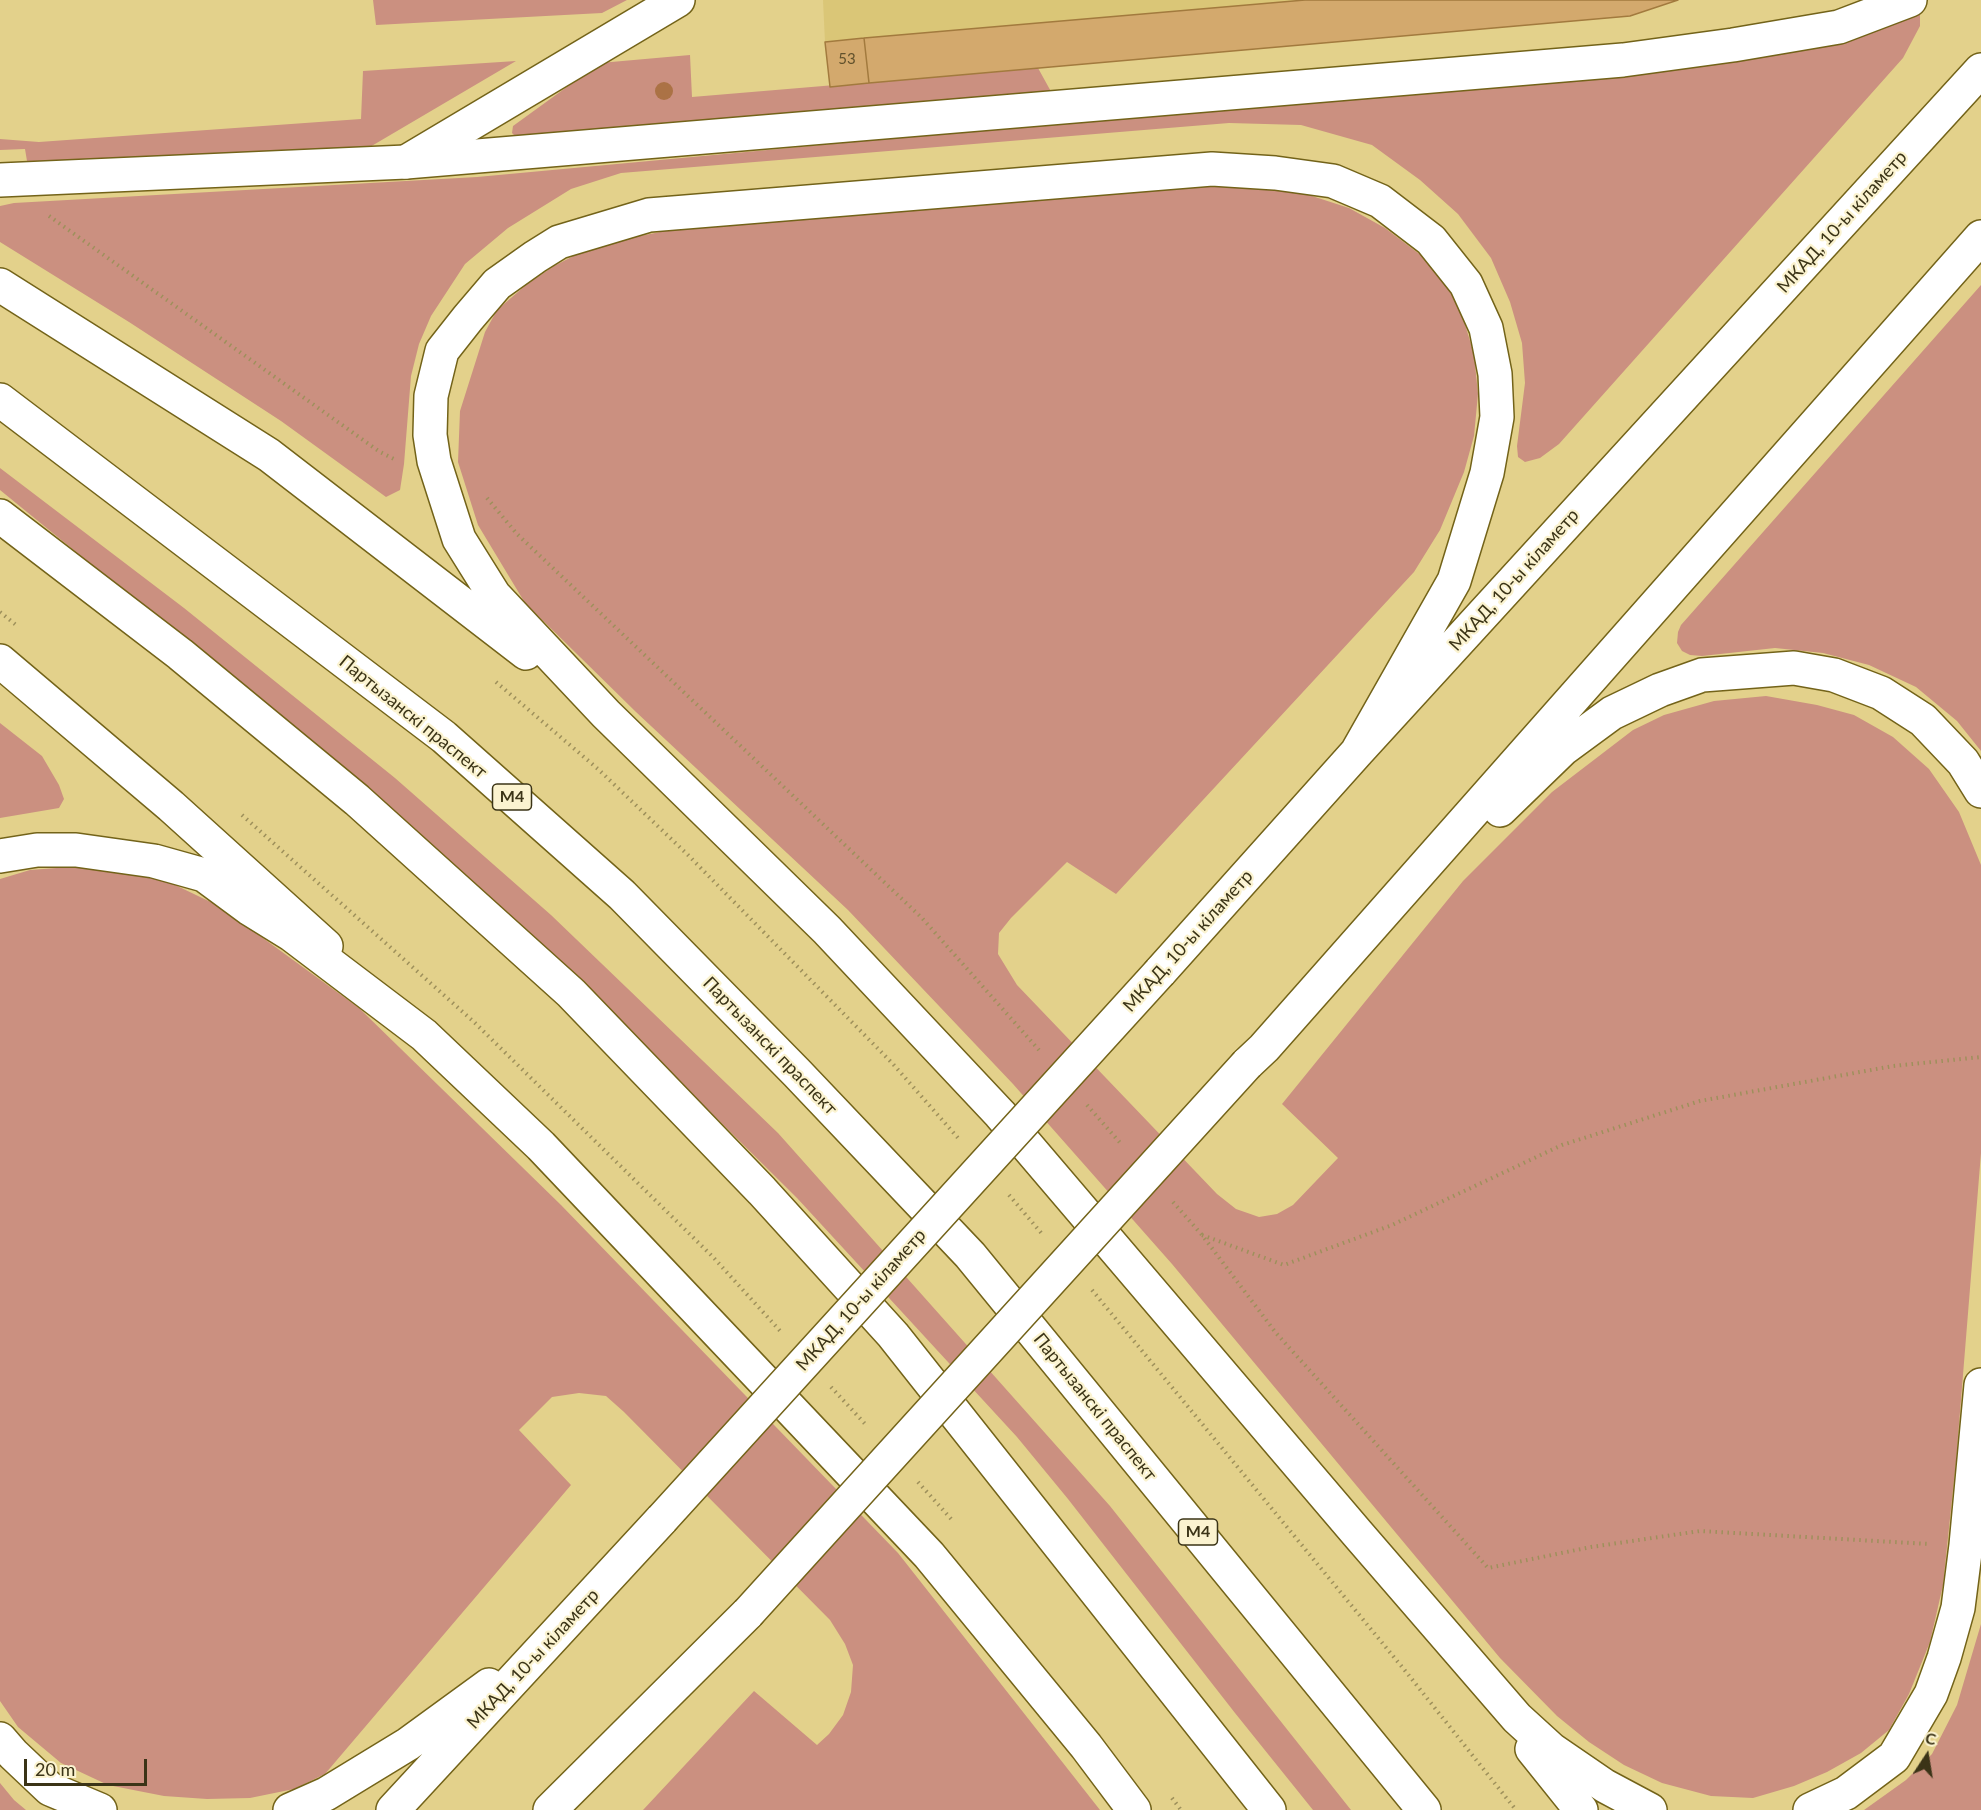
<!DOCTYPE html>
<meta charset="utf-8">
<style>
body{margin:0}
#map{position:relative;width:1981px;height:1810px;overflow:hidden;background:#e3d18b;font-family:Lato,sans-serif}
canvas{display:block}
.north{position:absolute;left:1897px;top:1726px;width:60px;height:60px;-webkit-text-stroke:4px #fbf3d0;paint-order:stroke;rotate:12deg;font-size:16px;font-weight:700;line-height:24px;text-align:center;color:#3b3417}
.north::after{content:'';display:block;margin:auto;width:21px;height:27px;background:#3b3417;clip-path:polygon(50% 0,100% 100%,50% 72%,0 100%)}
.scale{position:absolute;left:24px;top:1759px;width:123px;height:27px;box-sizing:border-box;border:3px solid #3b3417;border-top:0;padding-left:8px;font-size:18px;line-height:21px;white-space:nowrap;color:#3b3417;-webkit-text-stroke:4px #fbf3d0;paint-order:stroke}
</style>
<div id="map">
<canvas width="1981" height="1810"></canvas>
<div class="north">С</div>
<div class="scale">20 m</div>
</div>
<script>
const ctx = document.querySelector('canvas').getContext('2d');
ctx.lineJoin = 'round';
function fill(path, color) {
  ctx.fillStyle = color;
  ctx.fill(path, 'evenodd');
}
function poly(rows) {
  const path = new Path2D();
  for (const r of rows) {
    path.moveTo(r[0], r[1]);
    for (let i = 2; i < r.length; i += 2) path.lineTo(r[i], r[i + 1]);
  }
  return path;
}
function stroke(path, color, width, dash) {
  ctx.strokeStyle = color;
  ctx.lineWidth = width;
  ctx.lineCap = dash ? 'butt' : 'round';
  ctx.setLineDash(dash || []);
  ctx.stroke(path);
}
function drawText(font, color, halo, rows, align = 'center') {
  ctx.font = font + ' Lato,sans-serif';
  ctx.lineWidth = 4.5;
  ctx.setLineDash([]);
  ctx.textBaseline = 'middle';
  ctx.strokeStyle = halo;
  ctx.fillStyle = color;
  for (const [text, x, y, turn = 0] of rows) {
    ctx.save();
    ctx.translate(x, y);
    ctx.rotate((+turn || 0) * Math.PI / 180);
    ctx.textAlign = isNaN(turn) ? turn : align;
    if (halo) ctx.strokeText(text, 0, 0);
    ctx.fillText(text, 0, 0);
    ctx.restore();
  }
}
const built = poly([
 [823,0,1678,0,830,87,825,42]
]);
const green = poly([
 [373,0,627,0,602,13,376,25],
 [1911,8,1920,14,1920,26,1903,58,1559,444,1540,458,1525,462,1518,457,1517,446,1525,383,1522,343,1510,302,1491,258,1458,214,1420,180,1372,145,1301,125,1229,123,621,173,571,189,508,228,465,264,431,316,419,344,411,376,404,464,400,490,386,497,281,421,129,322,0,242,0,206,14,203,477,177,1585,74],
 [690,55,692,97,1038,68,1054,97,517,138,512,133,513,126,600,63],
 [516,61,358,154,216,160,27,161,25,149,0,150,0,139,39,142,361,119,363,71],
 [1177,185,1252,186,1309,195,1349,208,1385,228,1422,256,1450,289,1464,321,1474,354,1478,394,1474,436,1464,472,1440,530,1414,572,1116,894,1067,862,1011,918,999,933,998,954,1017,985,1217,1194,1236,1209,1259,1217,1277,1214,1293,1205,1338,1158,1282,1104,1463,881,1552,792,1633,730,1664,715,1714,701,1766,696,1817,705,1854,715,1893,737,1929,769,1959,812,1981,865,1981,1153,1956,1461,1943,1585,1930,1642,1909,1694,1889,1730,1861,1753,1827,1772,1794,1786,1753,1798,1711,1796,1662,1783,1624,1765,1589,1742,1557,1716,1500,1658,1172,1264,1013,1084,848,910,636,712,525,603,478,525,458,462,460,411,485,332,497,310,526,285,554,266,595,245,670,230],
 [1981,285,1981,751,1957,721,1916,687,1869,665,1823,653,1775,648,1702,656,1690,655,1682,651,1677,643,1678,632,1681,625],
 [0,468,184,608,395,778,551,915,778,1133,1110,1506,1351,1810,1313,1810,1235,1713,1068,1499,1017,1437,797,1198,677,1079,592,999,287,724,0,490],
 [0,723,42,756,59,785,64,799,59,808,0,818],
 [83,866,130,871,173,884,219,906,359,1008,561,1205,898,1553,1100,1810,643,1810,754,1691,817,1745,829,1734,843,1715,851,1692,853,1665,845,1644,830,1620,624,1412,606,1396,579,1393,552,1397,519,1430,571,1485,325,1774,294,1789,250,1798,207,1799,164,1796,108,1785,61,1763,18,1727,0,1701,0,879,30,870],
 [1981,1624,1981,1810,1864,1810,1906,1780,1932,1754,1957,1705],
 [0,1783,14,1800,26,1810,0,1810]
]);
const building = poly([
 [1305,0,1678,0,1630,16,869,83,864,38,1305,0],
 [864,38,869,83,830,87,825,42,864,38]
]);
const path = poly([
 [49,216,380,452,396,460],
 [487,498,517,534,922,918,1039,1050],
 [0,612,16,625],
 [496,682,598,769,688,855,893,1064,958,1138],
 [242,815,473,1021,713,1257,782,1333],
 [1087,1105,1122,1145],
 [1009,1195,1043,1235],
 [1173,1202,1202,1235,1276,1333,1488,1568,1591,1547,1700,1531,1929,1544],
 [1202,1235,1284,1265,1392,1225,1562,1145,1700,1101,1893,1066,1981,1057],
 [1092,1290,1407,1673,1516,1810],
 [831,1387,867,1426],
 [918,1482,953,1521],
 [1172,1798,1181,1810]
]);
const minor = poly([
 [406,162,678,0]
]);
const major = poly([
 [0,400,444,737,622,895,797,1073,970,1255,1424,1810],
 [0,516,180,654,357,800,571,993,762,1191,893,1335,1269,1810],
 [0,661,171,806,326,946]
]);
const highway = poly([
 [0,180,406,162,1623,60,1733,45,1839,27,1910,0],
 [0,285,269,455,526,653],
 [1357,752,1454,581,1487,473,1497,417,1495,374,1486,328,1466,284,1431,240,1380,201,1333,181,1275,173,1212,169,649,215,559,242,535,257,497,284,468,318,442,351,431,396,430,435,434,461,459,539,494,595,606,714,827,930,1000,1114,1357,1533,1517,1718,1551,1749,1605,1786,1650,1810],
 [1500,810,1563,749,1612,713,1660,690,1702,675,1794,668,1834,675,1881,693,1923,720,1963,762,1981,791],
 [0,856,37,850,76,850,154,861,204,875,250,909,292,935,424,1035,541,1146,929,1555,1086,1746,1134,1810],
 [1160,972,1357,752,1981,70],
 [1247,1064,1264,1048,1981,237],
 [0,1739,13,1754,50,1789,100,1810],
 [1532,1749,1581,1810],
 [290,1810,326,1794,408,1744,489,1685],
 [393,1810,662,1519],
 [550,1810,748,1613],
 [1810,1810,1846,1793,1894,1757,1931,1694,1944,1658,1958,1608,1966,1545,1981,1385]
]);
const highwayBridge = poly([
 [662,1519,1160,972],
 [748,1613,1247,1064]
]);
const trees = [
 [664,91]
];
const numberNames = [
 ["53",847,59]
];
const shields = [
 [512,797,39],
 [1198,1532,39]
];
const shieldNames = [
 ["М4",512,797],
 ["М4",1198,1532]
];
const streetNames = [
 ["МКАД, 10-ы кіламетр",1842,222,-48],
 ["МКАД, 10-ы кіламетр",1514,580,-48],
 ["Партызанскі праспект",413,717,39],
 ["МКАД, 10-ы кіламетр",1188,941,-48],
 ["Партызанскі праспект",770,1046,46],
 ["МКАД, 10-ы кіламетр",861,1300,-48],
 ["Партызанскі праспект",1095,1407,51],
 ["МКАД, 10-ы кіламетр",533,1659,-47]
];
fill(built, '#dac677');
fill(green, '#cb9080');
fill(building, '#d3a96d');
stroke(building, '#a27a3e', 1.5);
stroke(minor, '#736319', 36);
stroke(major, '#736319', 36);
stroke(highway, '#736319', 36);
stroke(path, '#9e905b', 4, [1.5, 4.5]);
stroke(minor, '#fff', 33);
stroke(major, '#fff', 33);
stroke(highway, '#fff', 33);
stroke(highwayBridge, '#736319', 36, []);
stroke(highwayBridge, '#fff', 33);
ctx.fillStyle = '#ab7245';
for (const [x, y] of trees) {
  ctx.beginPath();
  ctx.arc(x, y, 9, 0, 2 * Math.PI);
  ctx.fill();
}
drawText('15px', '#61512c', null, numberNames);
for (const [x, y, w] of shields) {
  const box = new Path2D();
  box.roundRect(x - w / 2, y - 13, w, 26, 4.5);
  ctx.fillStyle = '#fbf3d0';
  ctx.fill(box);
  stroke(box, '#3b3417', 1.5);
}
drawText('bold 16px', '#3b3417', null, shieldNames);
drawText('18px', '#3b3417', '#fbf3d0', streetNames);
</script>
